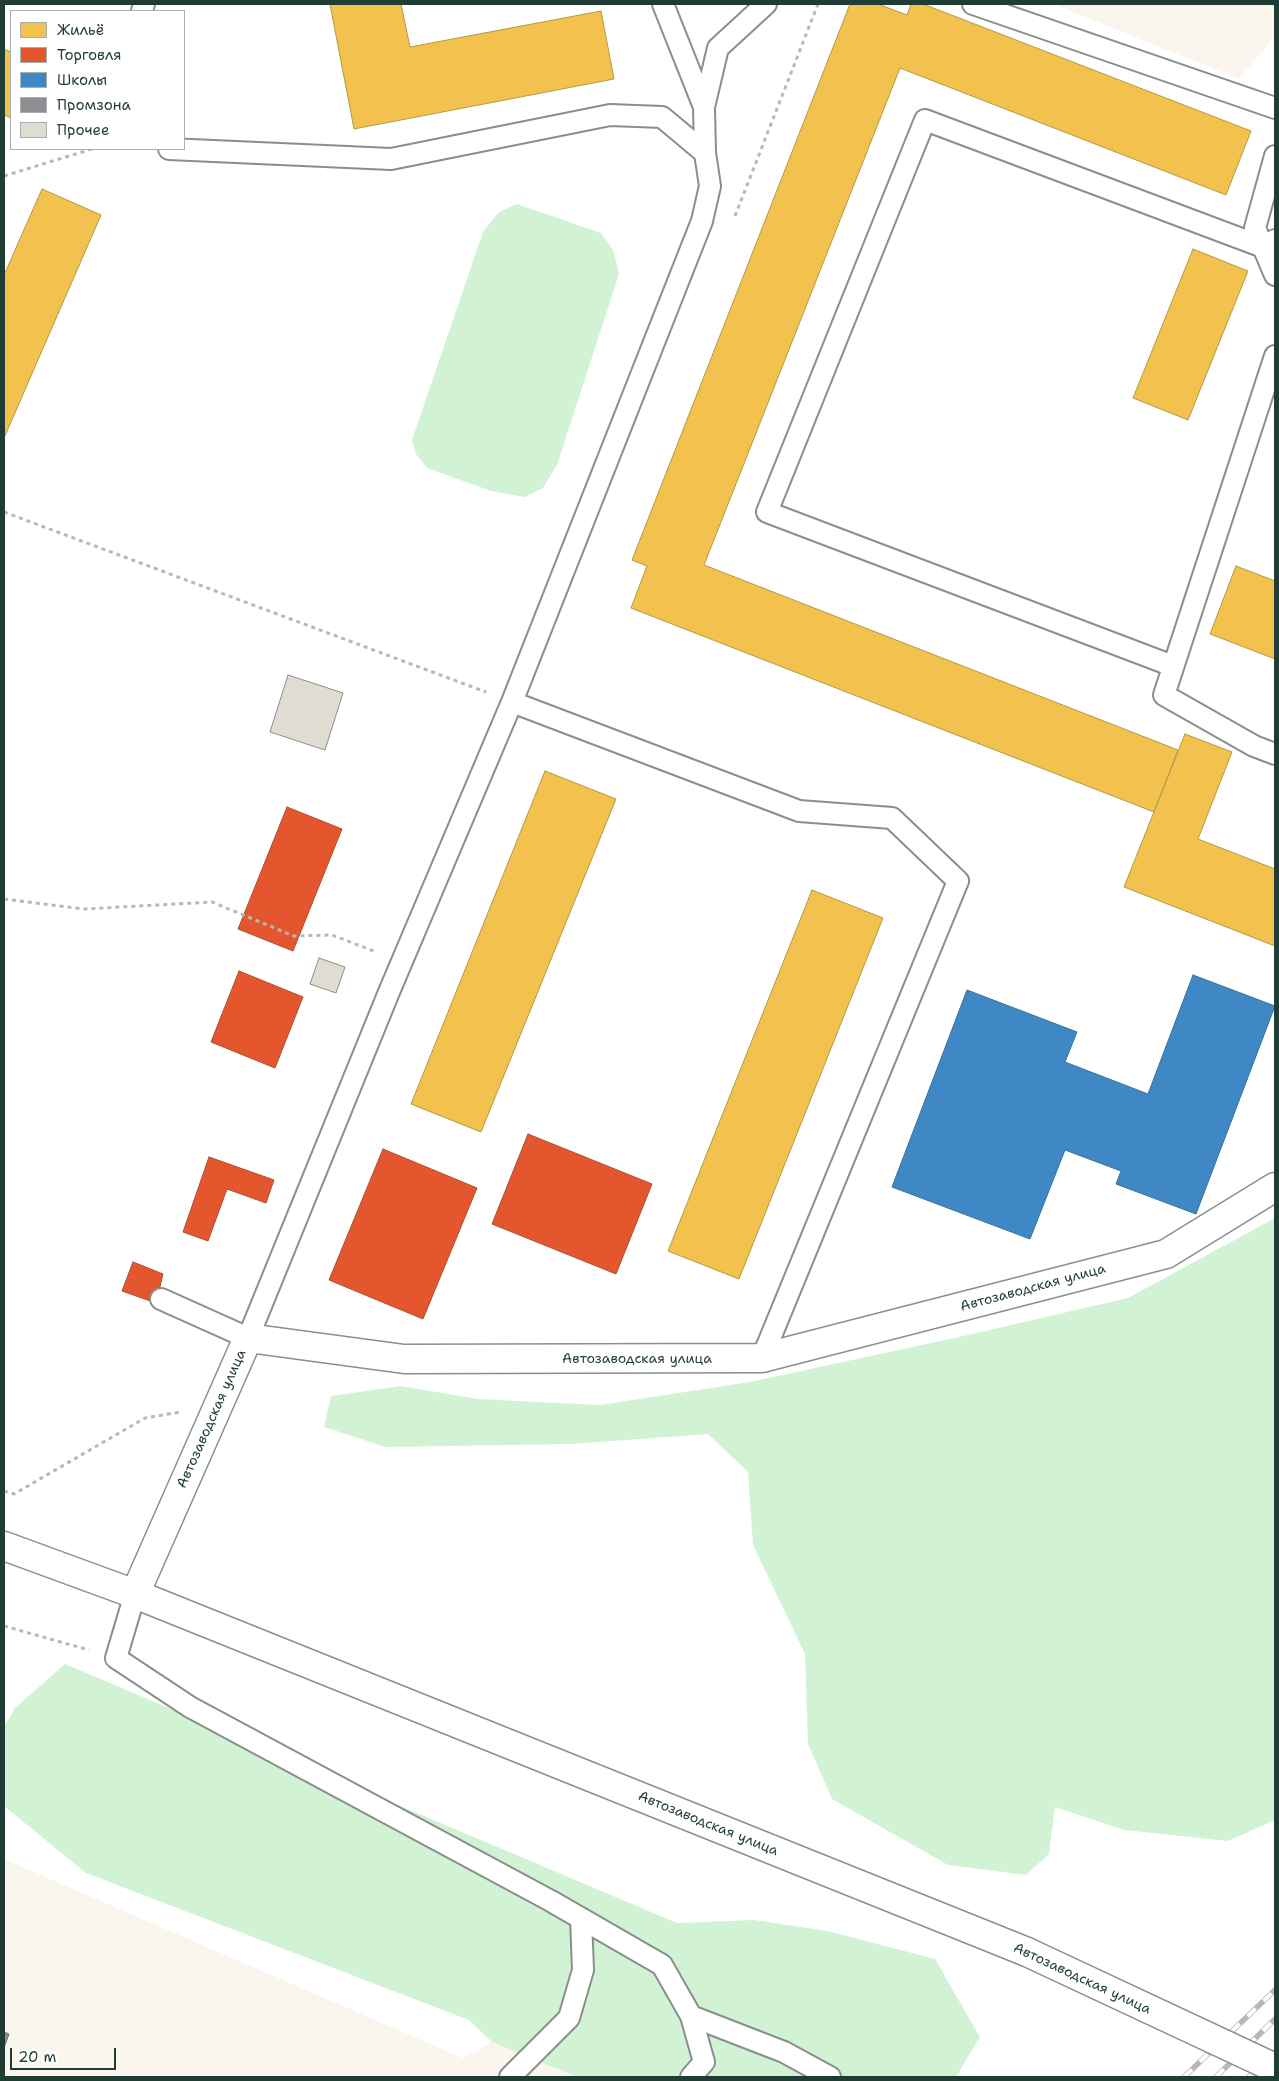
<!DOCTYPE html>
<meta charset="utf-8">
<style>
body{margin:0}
#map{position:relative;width:1279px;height:2081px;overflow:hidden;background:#fff;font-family:"Shantell Sans",sans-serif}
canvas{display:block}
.frame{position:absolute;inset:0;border:5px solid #1f3d34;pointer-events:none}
.legend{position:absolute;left:10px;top:10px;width:175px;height:140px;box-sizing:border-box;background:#fff;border:1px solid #a5b1ae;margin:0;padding:6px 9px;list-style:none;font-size:15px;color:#1f3d34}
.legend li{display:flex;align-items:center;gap:10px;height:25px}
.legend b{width:25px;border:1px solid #a5b1ae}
.scale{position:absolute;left:10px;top:2048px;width:106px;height:22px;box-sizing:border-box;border:2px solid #1f3d34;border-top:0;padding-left:6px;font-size:15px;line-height:18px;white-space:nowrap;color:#1f3d34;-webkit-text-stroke:4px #fff;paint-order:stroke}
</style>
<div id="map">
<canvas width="1279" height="2081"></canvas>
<div class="frame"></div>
<ul class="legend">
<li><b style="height:14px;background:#f2c14e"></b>Жильё</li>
<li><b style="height:14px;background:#e4572e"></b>Торговля</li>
<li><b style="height:14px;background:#3f88c5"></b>Школы</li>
<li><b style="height:14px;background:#8d8d92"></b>Промзона</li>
<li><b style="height:14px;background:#e1dcd2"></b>Прочее</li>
</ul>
<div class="scale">20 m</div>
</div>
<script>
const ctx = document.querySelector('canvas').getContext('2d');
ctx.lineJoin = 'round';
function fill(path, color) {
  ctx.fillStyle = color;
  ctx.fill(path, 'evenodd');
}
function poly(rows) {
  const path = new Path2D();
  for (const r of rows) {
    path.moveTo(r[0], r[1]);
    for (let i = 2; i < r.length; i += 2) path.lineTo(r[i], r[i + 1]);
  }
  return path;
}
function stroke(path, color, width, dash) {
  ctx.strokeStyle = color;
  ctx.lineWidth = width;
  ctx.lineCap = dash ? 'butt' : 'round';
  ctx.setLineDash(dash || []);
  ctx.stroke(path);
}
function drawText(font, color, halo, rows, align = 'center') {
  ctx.font = font + ' "Shantell Sans",sans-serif';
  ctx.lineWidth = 5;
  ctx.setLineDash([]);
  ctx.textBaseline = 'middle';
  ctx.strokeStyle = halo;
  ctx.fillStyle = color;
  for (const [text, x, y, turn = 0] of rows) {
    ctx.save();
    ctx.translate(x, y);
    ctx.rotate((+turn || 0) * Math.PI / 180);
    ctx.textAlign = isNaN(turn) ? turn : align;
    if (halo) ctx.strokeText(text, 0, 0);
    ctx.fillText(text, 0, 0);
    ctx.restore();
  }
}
const built = poly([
 [1053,4,1275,4,1275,36,1239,79],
 [4,1859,463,2058,492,2042,577,2077,4,2077]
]);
const green = poly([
 [517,204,601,233,613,250,619,274,557,465,543,488,525,497,491,491,427,468,416,454,412,440,483,232,499,212],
 [1275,1218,1275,1820,1228,1841,1124,1830,1055,1807,1049,1854,1026,1875,948,1865,832,1799,808,1744,805,1654,753,1545,748,1472,708,1434,571,1444,386,1447,324,1427,331,1396,401,1386,478,1399,600,1405,750,1382,968,1335,1128,1298],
 [65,1664,677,1923,754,1920,828,1931,935,1959,980,2037,956,2077,577,2077,492,2042,469,2020,86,1873,4,1806,4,1727,15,1708]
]);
const homes = poly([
 [330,4,401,4,410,47,601,11,614,79,354,129,330,4],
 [850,4,878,4,907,15,911,4,923,4,1251,131,1226,195,900,68,704,565,1178,750,1154,812,631,608,647,566,632,560,850,4],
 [4,49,11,52,11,118,4,115,4,49],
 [42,189,101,215,4,438,4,275,42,189],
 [1193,249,1248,271,1188,420,1133,398,1193,249],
 [1236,566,1275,581,1275,659,1210,634,1236,566],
 [1185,734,1232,752,1198,839,1275,869,1275,946,1124,887,1185,734],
 [545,771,616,799,481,1132,411,1104,545,771],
 [812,890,883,918,739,1279,668,1251,812,890]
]);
const shops = poly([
 [287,807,342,829,293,951,238,929,287,807],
 [239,971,303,997,275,1068,211,1042,239,971],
 [528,1134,652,1184,616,1274,492,1224,528,1134],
 [383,1149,477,1188,423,1319,329,1280,383,1149],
 [209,1157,274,1180,266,1203,227,1189,208,1241,183,1232,209,1157],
 [133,1262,163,1274,156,1303,122,1291,133,1262]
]);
const schools = poly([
 [1193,975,1275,1006,1196,1214,1116,1184,1121,1171,1065,1150,1030,1239,892,1187,967,990,1077,1032,1065,1062,1148,1094,1193,975]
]);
const industry = poly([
 [4,2032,9,2034,4,2048,4,2032]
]);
const building = poly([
 [288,675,343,693,325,750,270,732,288,675],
 [319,958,345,967,336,993,310,984,319,958]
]);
const path = poly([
 [4,176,92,149],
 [735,216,818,4],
 [4,512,486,692],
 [4,899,84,909,212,902,294,936,332,935,376,952],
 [4,1491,14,1494,145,1418,180,1412],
 [4,1626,89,1650]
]);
const service = poly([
 [663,4,704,107,705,153],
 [973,4,1275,108],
 [142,11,144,4],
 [704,107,718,48,766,4],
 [169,149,391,159,610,115,662,117,705,153,710,186,702,221,512,702,799,811,892,818,958,881,762,1358],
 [1275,156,1255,228,1275,275],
 [1275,356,1164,695,1254,746,1275,754],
 [1173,666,767,512,925,120,1263,247,1275,240],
 [161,1299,248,1338,389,992,512,702],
 [135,1594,116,1658,190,1707,551,1901,662,1965,691,2016,704,2062,691,2077],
 [691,2016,784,2052,830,2077],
 [510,2077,569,2018,583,1970,581,1918]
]);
const minor = poly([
 [135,1594,248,1338,404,1359,762,1358,1166,1254,1275,1187]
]);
const secondary = poly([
 [4,1546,135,1594,1027,1952]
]);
const rail = poly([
 [1184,2077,1275,1990],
 [1216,2077,1275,2019],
 [1249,2077,1275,2052]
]);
const secondaryBridge = poly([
 [1027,1952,1275,2068]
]);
const streetNames = [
 ["Автозаводская улица",1033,1288,-15],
 ["Автозаводская улица",637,1359],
 ["Автозаводская улица",212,1419,-66],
 ["Автозаводская улица",708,1824,22],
 ["Автозаводская улица",1082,1979,25]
];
fill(built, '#faf6ee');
fill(green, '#d1f3d4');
fill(homes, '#f2c14e');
stroke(homes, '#b39946', 1);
fill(shops, '#e4572e');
stroke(shops, '#a94f30', 1);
fill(schools, '#3f88c5');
stroke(schools, '#35729a', 1);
fill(industry, '#8d8d92');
stroke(industry, '#6c7576', 1);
fill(building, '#e1dcd2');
stroke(building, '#898f8d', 1);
stroke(service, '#898f8d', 24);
stroke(minor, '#898f8d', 31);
stroke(secondary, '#898f8d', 31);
stroke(path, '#b6b9b8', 3, [4, 4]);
stroke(service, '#fff', 20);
stroke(minor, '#fff', 28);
stroke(secondary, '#fff', 28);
stroke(rail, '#b6b9b8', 5.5);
stroke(rail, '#fff', 4, [11]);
stroke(secondaryBridge, '#898f8d', 31, []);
stroke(secondaryBridge, '#fff', 28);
drawText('14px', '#1f3d34', '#fff', streetNames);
</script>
